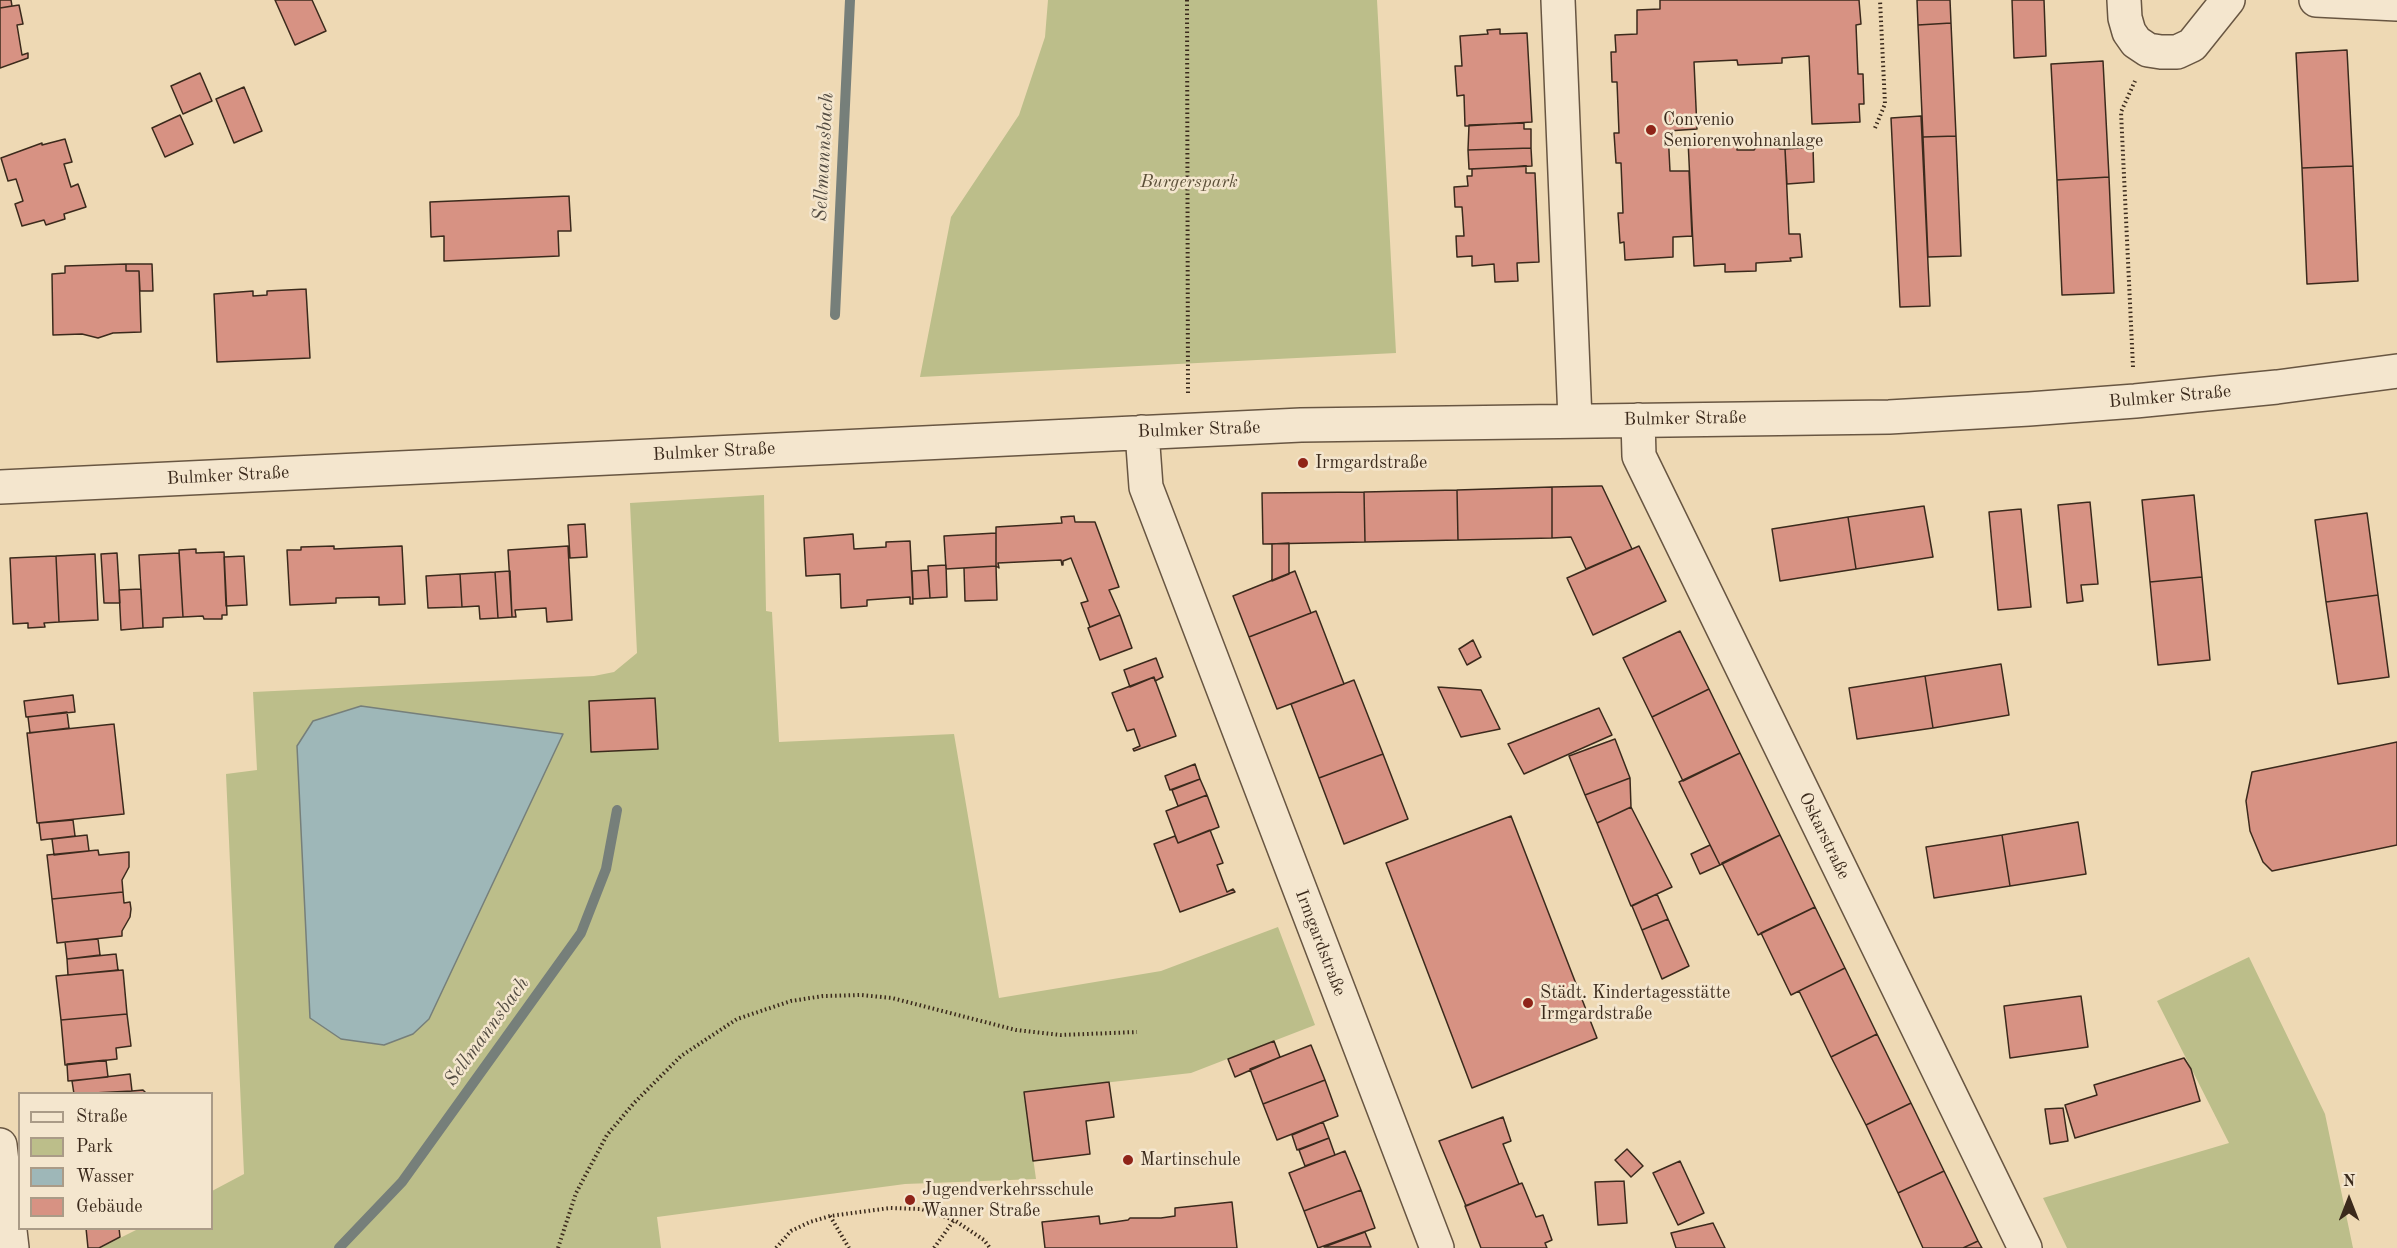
<!DOCTYPE html>
<meta charset="utf-8">
<style>
body{margin:0}
#map{position:relative;width:2397px;height:1248px;overflow:hidden;background:#eed9b4;font-family:"Old Standard TT",serif}
canvas{display:block}
.legend{position:absolute;left:18px;top:1092px;width:195px;height:138px;box-sizing:border-box;background:#f4e6ce;border:2px solid #aa9b87;margin:0;padding:8px 10px;list-style:none;font-size:18px;color:#3b2a1c}
.legend li{display:flex;align-items:center;gap:12px;height:30px}
.legend b{width:30px;border:2px solid #aa9b87}
.north{position:absolute;left:2319px;top:1170px;width:60px;height:60px;-webkit-text-stroke:4px #f4e6ce;paint-order:stroke;rotate:0deg;font-size:16px;font-weight:700;line-height:24px;text-align:center;color:#3b2a1c}
.north::after{content:'';display:block;margin:auto;width:21px;height:27px;background:#3b2a1c;clip-path:polygon(50% 0,100% 100%,50% 72%,0 100%)}
</style>
<div id="map">
<canvas width="2397" height="1248"></canvas>
<ul class="legend">
<li><b style="height:8px;background:#f4e6ce"></b>Straße</li>
<li><b style="height:16px;background:#bcbe8a"></b>Park</li>
<li><b style="height:16px;background:#9eb7b8"></b>Wasser</li>
<li><b style="height:16px;background:#d79283"></b>Gebäude</li>
</ul>
<div class="north">N</div>
</div>
<script>
const ctx = document.querySelector('canvas').getContext('2d');
ctx.lineJoin = 'round';
function fill(path, color) {
  ctx.fillStyle = color;
  ctx.fill(path, 'evenodd');
}
function poly(rows) {
  const path = new Path2D();
  for (const r of rows) {
    path.moveTo(r[0], r[1]);
    for (let i = 2; i < r.length; i += 2) path.lineTo(r[i], r[i + 1]);
  }
  return path;
}
function stroke(path, color, width, dash) {
  ctx.strokeStyle = color;
  ctx.lineWidth = width;
  ctx.lineCap = dash ? 'butt' : 'round';
  ctx.setLineDash(dash || []);
  ctx.stroke(path);
}
function drawText(font, color, halo, rows, align = 'center') {
  ctx.font = font + ' "Old Standard TT",serif';
  ctx.lineWidth = 5;
  ctx.setLineDash([]);
  ctx.textBaseline = 'middle';
  ctx.strokeStyle = halo;
  ctx.fillStyle = color;
  for (const [text, x, y, turn = 0] of rows) {
    ctx.save();
    ctx.translate(x, y);
    ctx.rotate((+turn || 0) * Math.PI / 180);
    ctx.textAlign = isNaN(turn) ? turn : align;
    if (halo) ctx.strokeText(text, 0, 0);
    ctx.fillText(text, 0, 0);
    ctx.restore();
  }
}
const green = poly([
 [1048,0,1377,0,1396,353,920,377,951,217,1019,115,1045,37],
 [764,495,766,611,772,612,779,742,954,734,999,998,1161,971,1278,927,1315,1025,1191,1073,1024,1092,1036,1179,905,1184,657,1217,661,1248,100,1248,138,1229,212,1228,212,1191,244,1174,226,774,257,770,253,692,594,676,614,672,637,653,630,503],
 [310,1018,384,1045,342,1039],
 [2249,957,2325,1114,2353,1248,2067,1248,2043,1198,2229,1143,2157,1001]
]);
const water = poly([
 [361,706,563,734,429,1019,413,1034,384,1045,341,1039,310,1018,297,746,313,721,361,706]
]);
const stream = poly([
 [835,315,850,0],
 [339,1248,402,1182,581,933,606,869,617,810]
]);
const building = poly([
 [0,0,11,0,12,6,0,8,0,0],
 [275,0,312,0,326,31,295,45,275,0],
 [1660,0,1859,0,1861,24,1856,25,1858,74,1863,74,1864,104,1859,104,1860,122,1812,124,1809,56,1782,58,1782,63,1738,65,1737,60,1694,62,1697,129,1668,131,1670,171,1689,171,1692,236,1673,237,1673,257,1625,260,1624,242,1620,243,1618,213,1623,213,1621,163,1616,163,1614,133,1619,133,1617,82,1612,82,1611,52,1616,52,1615,35,1637,34,1637,10,1660,9,1660,0],
 [1917,0,1950,0,1951,23,1918,25,1917,0],
 [2012,0,2044,0,2046,56,2014,58,2012,0],
 [19,5,23,24,17,25,22,55,28,53,28,58,0,68,0,8,19,5],
 [1951,23,1956,136,1923,137,1918,25,1951,23],
 [1500,29,1500,34,1527,33,1532,122,1465,126,1464,95,1457,96,1455,66,1462,66,1460,36,1488,34,1487,30,1500,29],
 [2347,50,2353,166,2302,168,2296,53,2347,50],
 [2103,61,2109,177,2057,180,2051,64,2103,61],
 [200,73,212,101,183,114,171,86,200,73],
 [244,87,262,131,234,143,216,99,244,87],
 [180,115,193,144,165,157,152,128,180,115],
 [1921,116,1930,306,1900,307,1891,118,1921,116],
 [1524,123,1524,129,1531,129,1531,148,1468,150,1469,125,1524,123],
 [1956,136,1961,256,1928,257,1923,137,1956,136],
 [1737,137,1737,150,1754,150,1760,142,1774,142,1780,149,1785,149,1789,234,1800,234,1802,257,1790,258,1791,261,1756,263,1756,271,1725,272,1725,264,1694,266,1688,140,1737,137],
 [65,139,72,162,64,164,71,187,78,184,86,207,64,214,65,219,46,225,44,220,22,226,15,204,23,201,16,179,8,181,1,158,42,143,42,145,65,139],
 [1813,147,1814,182,1787,184,1785,149,1813,147],
 [1531,148,1532,166,1469,169,1468,150,1531,148],
 [1526,166,1526,173,1535,173,1539,262,1517,263,1518,281,1495,282,1494,264,1472,266,1472,256,1457,257,1456,236,1464,236,1462,207,1455,207,1454,187,1468,186,1467,176,1472,176,1472,169,1526,166],
 [2353,166,2358,281,2307,284,2302,168,2353,166],
 [2109,177,2114,293,2062,295,2057,180,2109,177],
 [569,196,571,231,558,231,559,256,444,261,444,236,431,237,430,202,569,196],
 [126,264,126,271,139,271,141,332,113,333,98,338,82,334,53,335,52,274,65,273,65,266,126,264],
 [126,264,152,264,153,291,140,291,139,271,126,271,126,264],
 [306,289,310,358,217,362,214,294,253,291,253,296,267,295,267,291,306,289],
 [1600,486,1602,486,1632,549,1586,569,1571,537,1552,538,1552,487,1600,486],
 [1552,487,1552,538,1458,540,1457,490,1552,487],
 [1457,490,1458,540,1365,542,1364,492,1457,490],
 [1364,492,1365,542,1263,544,1262,493,1364,492],
 [2194,495,2202,577,2150,582,2142,500,2194,495],
 [2090,502,2098,584,2081,585,2083,601,2067,603,2058,505,2090,502],
 [1924,506,1933,557,1856,569,1848,517,1924,506],
 [2021,509,2031,607,1998,610,1989,512,2021,509],
 [2367,513,2378,595,2326,602,2315,520,2367,513],
 [1074,516,1075,522,1095,522,1119,587,1109,590,1120,615,1090,627,1081,603,1088,601,1071,558,1063,561,1063,565,1062,565,1061,560,998,563,999,568,996,566,996,527,1062,523,1061,517,1074,516],
 [1848,517,1856,569,1780,581,1772,529,1848,517],
 [585,524,587,557,570,558,568,525,585,524],
 [996,533,996,566,946,569,944,536,996,533],
 [853,534,854,549,886,547,886,542,910,541,913,604,910,604,910,597,867,600,867,606,841,608,840,574,806,576,804,538,853,534],
 [1289,543,1289,574,1272,581,1272,544,1289,543],
 [334,546,334,549,402,546,405,604,379,605,379,597,336,598,336,603,290,605,287,550,301,550,301,547,334,546],
 [568,546,572,620,547,622,546,608,515,610,516,617,512,617,508,550,568,546],
 [1639,546,1666,601,1593,635,1567,578,1639,546],
 [196,549,196,553,224,552,227,615,222,615,222,619,204,619,203,616,183,617,179,550,196,549],
 [117,553,120,603,104,603,101,554,117,553],
 [179,553,183,617,163,618,163,627,143,628,139,555,179,553],
 [95,554,98,620,59,622,56,556,95,554],
 [56,556,59,622,44,623,45,627,28,628,28,623,13,624,10,558,56,556],
 [244,556,247,605,226,606,224,557,244,556],
 [946,565,947,597,930,598,928,566,946,565],
 [996,566,997,600,965,601,964,568,996,566],
 [928,570,930,598,913,599,912,571,928,570],
 [510,571,512,617,498,618,495,572,510,571],
 [1295,571,1311,613,1249,637,1233,596,1295,571],
 [495,572,498,618,480,619,479,606,462,607,460,574,495,572],
 [460,574,462,607,428,608,426,576,460,574],
 [2202,577,2210,660,2158,665,2150,582,2202,577],
 [141,589,143,628,121,630,119,590,141,589],
 [2378,595,2389,677,2338,684,2326,602,2378,595],
 [1316,611,1344,684,1277,709,1249,637,1316,611],
 [1120,615,1132,648,1100,660,1088,628,1120,615],
 [1680,631,1709,689,1652,717,1623,658,1680,631],
 [1473,640,1481,657,1467,665,1459,649,1473,640],
 [1156,658,1163,677,1155,681,1154,677,1130,687,1124,670,1156,658],
 [2001,664,2009,715,1933,728,1925,676,2001,664],
 [1925,676,1933,728,1857,739,1849,688,1925,676],
 [1154,677,1176,736,1134,751,1133,749,1140,746,1134,729,1127,731,1112,693,1154,677],
 [1354,680,1383,754,1319,778,1291,704,1354,680],
 [1438,687,1481,690,1500,729,1461,737,1438,687],
 [1709,689,1740,753,1683,781,1652,717,1709,689],
 [73,695,75,712,26,717,24,701,73,695],
 [655,698,658,749,591,752,589,701,655,698],
 [1599,708,1612,735,1524,774,1508,744,1599,708],
 [67,712,69,728,30,733,28,717,67,712],
 [114,724,124,814,37,823,27,733,114,724],
 [1615,739,1630,778,1585,795,1569,756,1615,739],
 [2397,742,2397,845,2272,871,2263,862,2250,831,2246,801,2252,772,2397,742],
 [1740,753,1780,835,1720,865,1679,782,1740,753],
 [1383,754,1408,819,1344,844,1319,778,1383,754],
 [1195,764,1200,779,1170,790,1165,776,1195,764],
 [1630,778,1631,807,1597,823,1585,795,1630,778],
 [1200,779,1207,795,1178,806,1172,790,1200,779],
 [1207,795,1219,827,1178,843,1166,811,1207,795],
 [1631,807,1672,887,1631,906,1597,823,1631,807],
 [1511,816,1597,1038,1472,1088,1386,863,1511,816],
 [73,820,75,836,41,840,39,823,73,820],
 [2078,822,2086,874,2010,886,2002,835,2078,822],
 [1210,830,1223,863,1217,865,1227,892,1233,889,1235,892,1180,912,1154,844,1175,836,1178,843,1210,830],
 [87,835,89,851,54,855,52,839,87,835],
 [1780,835,1815,907,1758,935,1722,863,1780,835],
 [2002,835,2010,886,1934,898,1926,847,2002,835],
 [1710,845,1720,865,1700,874,1691,854,1710,845],
 [98,850,99,855,129,852,129,867,122,880,123,892,52,899,47,855,98,850],
 [123,892,124,903,130,902,131,909,130,917,122,931,122,936,57,943,52,899,123,892],
 [1657,894,1668,919,1642,930,1632,906,1657,894],
 [1815,907,1845,968,1791,995,1761,933,1815,907],
 [1668,919,1689,966,1662,979,1642,930,1668,919],
 [98,939,100,955,67,959,65,942,98,939],
 [116,954,118,970,68,975,67,959,116,954],
 [1845,968,1877,1034,1831,1057,1799,991,1845,968],
 [123,970,127,1014,61,1020,56,976,123,970],
 [2081,996,2088,1047,2010,1058,2004,1006,2081,996],
 [127,1014,131,1046,116,1048,117,1059,65,1065,61,1020,127,1014],
 [1877,1034,1911,1103,1866,1125,1831,1057,1877,1034],
 [1274,1041,1280,1057,1235,1077,1228,1059,1274,1041],
 [1311,1045,1325,1080,1263,1104,1250,1069,1311,1045],
 [2184,1058,2191,1069,2200,1101,2075,1138,2065,1105,2097,1095,2094,1085,2184,1058],
 [106,1060,108,1077,68,1081,67,1064,106,1060],
 [130,1074,132,1091,74,1094,72,1081,130,1074],
 [1325,1080,1338,1116,1277,1140,1263,1104,1325,1080],
 [1109,1082,1114,1117,1086,1121,1090,1154,1033,1161,1024,1092,1109,1082],
 [143,1090,147,1094,109,1094,132,1091,143,1090],
 [1911,1103,1944,1171,1898,1193,1866,1125,1911,1103],
 [2063,1108,2068,1141,2050,1144,2045,1109,2063,1108],
 [1503,1117,1511,1141,1503,1144,1519,1184,1466,1206,1439,1141,1503,1117],
 [1323,1122,1329,1138,1297,1150,1292,1135,1323,1122],
 [1329,1138,1335,1155,1305,1166,1299,1150,1329,1138],
 [1627,1149,1643,1166,1631,1177,1615,1160,1627,1149],
 [1345,1151,1361,1190,1304,1211,1289,1173,1345,1151],
 [1680,1161,1704,1213,1678,1225,1653,1173,1680,1161],
 [1944,1171,1978,1241,1963,1248,1923,1248,1898,1193,1944,1171],
 [1624,1181,1627,1223,1598,1225,1595,1182,1624,1181],
 [1522,1183,1536,1217,1543,1215,1552,1240,1545,1243,1547,1248,1481,1248,1465,1206,1522,1183],
 [1361,1190,1375,1228,1318,1248,1304,1211,1361,1190],
 [1232,1202,1237,1248,1045,1248,1042,1222,1099,1216,1100,1224,1128,1220,1130,1218,1161,1218,1175,1216,1175,1208,1232,1202],
 [1713,1223,1725,1248,1676,1248,1671,1233,1713,1223],
 [86,1228,119,1228,120,1237,99,1248,88,1248,86,1228],
 [1365,1232,1371,1247,1324,1247,1365,1232],
 [1978,1241,1982,1248,1963,1248,1978,1241]
]);
const path = poly([
 [1187,0,1188,395],
 [1875,128,1885,104,1880,0],
 [2133,367,2121,112,2135,81],
 [830,1216,849,1248],
 [558,1248,576,1193,607,1135,634,1103,681,1056,737,1019,791,1001,823,996,861,995,892,998,1016,1030,1061,1035,1137,1032],
 [776,1248,791,1231,810,1222,830,1216,890,1208,921,1209,954,1220,984,1240,990,1248],
 [934,1248,954,1220]
]);
const minor = poly([
 [1558,0,1575,420],
 [2124,0,2125,18,2129,32,2136,42,2148,50,2161,52,2177,52,2192,45,2228,0],
 [2316,0,2397,4],
 [1638,420,1639,456,2025,1248],
 [1142,432,1146,487,1437,1248],
 [0,487,1301,425,1889,417,2029,409,2135,401,2277,387,2397,371],
 [0,1145,12,1248]
]);
const markers = [
 [1651,130,6,"#8f2418"],
 [1303,463,6,"#8f2418"],
 [1528,1003,6,"#8f2418"],
 [1128,1160,6,"#8f2418"],
 [910,1200,6,"#8f2418"]
];
const poiNames = [
 ["Convenio",1663,120],
 ["Seniorenwohnanlage",1663,141],
 ["Irmgardstraße",1315,463],
 ["Städt. Kindertagesstätte",1540,993],
 ["Irmgardstraße",1540,1014],
 ["Martinschule",1140,1160],
 ["Jugendverkehrsschule",922,1190],
 ["Wanner Straße",922,1211]
];
const parkNames = [
 ["Burgerspark",1189,182]
];
const streetNames = [
 ["Bulmker Straße",2170,397,-5],
 ["Bulmker Straße",1685,419,-1],
 ["Bulmker Straße",1199,430,-2],
 ["Bulmker Straße",714,452,-3],
 ["Bulmker Straße",228,476,-3],
 ["Oskarstraße",1824,836,64],
 ["Irmgardstraße",1320,943,69]
];
const waterNames = [
 ["Sellmannsbach",824,157,-87],
 ["Sellmannsbach",487,1032,-54]
];
fill(green, '#bcbe8a');
fill(water, '#9eb7b8');
stroke(water, '#767f7a', 1.5);
stroke(stream, '#767f7a', 10);
fill(building, '#d79283');
stroke(building, '#3b2a1c', 1.5);
stroke(minor, '#685642', 36);
stroke(path, '#3b2a1c', 4, [1.5, 3]);
stroke(minor, '#f4e6ce', 33);
for (const [x, y, r, color] of markers) {
  const dot = new Path2D();
  dot.arc(x, y, r, 0, 2 * Math.PI);
  ctx.fillStyle = color;
  ctx.fill(dot);
  stroke(dot, '#f4e6ce', 2);
}
drawText('18px', '#3b2a1c', '#f4e6ce', poiNames, 'left');
drawText('italic 18px', '#5b4f38', '#f4e6ce', parkNames);
drawText('18px', '#3b2a1c', '#f4e6ce', streetNames);
drawText('italic 20px', '#544d43', '#f4e6ce', waterNames);
</script>
